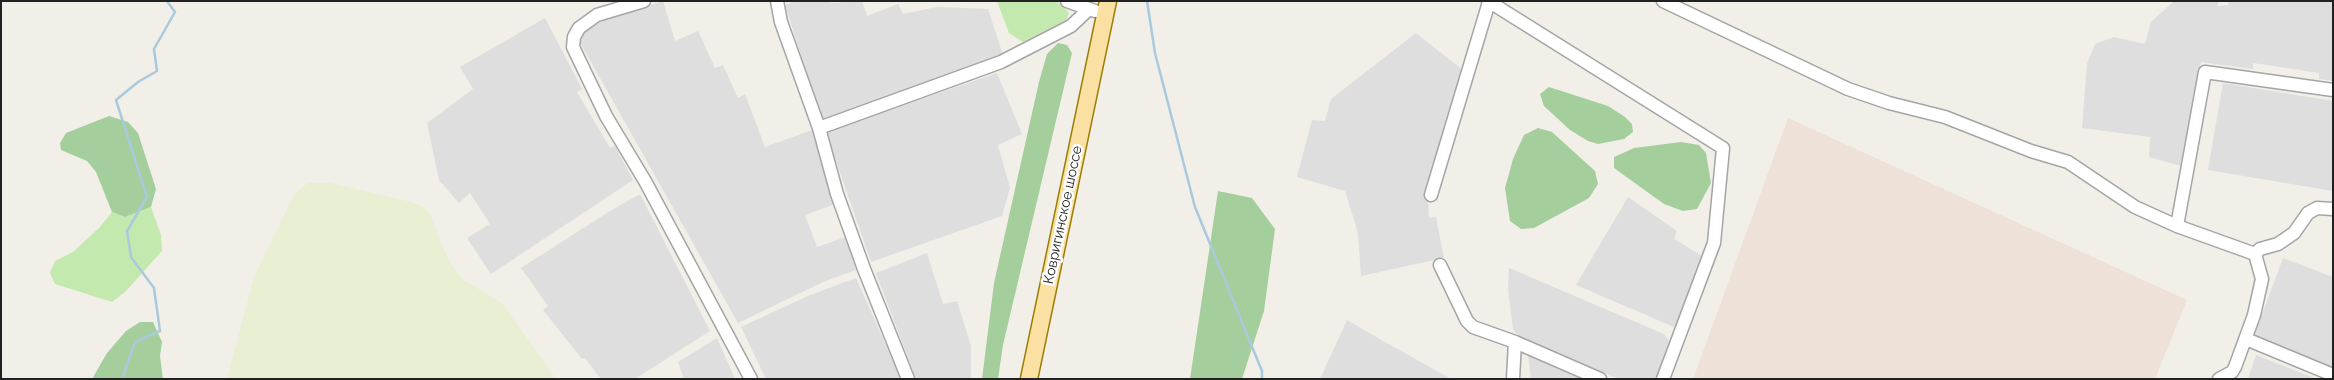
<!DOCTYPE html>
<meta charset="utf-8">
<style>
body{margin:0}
#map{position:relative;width:2334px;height:380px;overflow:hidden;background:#f1efe7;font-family:Raleway,sans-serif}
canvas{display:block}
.frame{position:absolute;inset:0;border:2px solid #212121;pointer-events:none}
</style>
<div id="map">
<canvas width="2334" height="380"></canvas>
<div class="frame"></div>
</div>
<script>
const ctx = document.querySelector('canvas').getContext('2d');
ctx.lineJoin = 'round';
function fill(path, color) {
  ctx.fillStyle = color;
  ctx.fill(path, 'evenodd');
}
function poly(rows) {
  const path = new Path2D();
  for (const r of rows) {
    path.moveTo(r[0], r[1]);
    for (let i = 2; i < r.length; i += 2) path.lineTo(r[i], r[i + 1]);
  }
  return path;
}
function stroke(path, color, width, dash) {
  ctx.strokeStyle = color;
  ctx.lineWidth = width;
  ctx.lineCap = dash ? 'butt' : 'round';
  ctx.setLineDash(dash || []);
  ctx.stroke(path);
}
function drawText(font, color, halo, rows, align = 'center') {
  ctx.font = font + ' Raleway,sans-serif';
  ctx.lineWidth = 5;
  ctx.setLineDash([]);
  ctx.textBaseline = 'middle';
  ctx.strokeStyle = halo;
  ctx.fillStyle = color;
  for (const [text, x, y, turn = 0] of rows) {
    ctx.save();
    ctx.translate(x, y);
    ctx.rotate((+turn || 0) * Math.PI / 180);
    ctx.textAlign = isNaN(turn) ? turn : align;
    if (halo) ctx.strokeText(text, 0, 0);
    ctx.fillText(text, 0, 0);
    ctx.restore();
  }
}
const residential = poly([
 [663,1,675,41,698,31,715,68,723,65,738,98,745,94,765,147,812,130,835,204,805,215,817,247,846,237,856,270,823,282,738,323,578,39,586,30,608,18],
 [796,1,830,1,831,3,862,1,867,16,898,4,903,14,937,7,988,9,1003,55,822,121,785,5],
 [2174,1,2218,1,2218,6,2228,5,2229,1,2333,1,2333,81,2319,79,2319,73,2253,63,2253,69,2201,62,2181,166,2149,157,2150,137,2082,128,2087,64,2095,44,2114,37,2145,44,2151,22],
 [545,18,582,89,577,92,610,148,615,146,633,180,491,274,467,238,490,224,470,193,459,203,439,180,427,123,473,89,460,67],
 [1416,33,1464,71,1427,186,1429,218,1436,217,1444,258,1361,276,1358,233,1345,191,1297,177,1312,120,1325,121,1331,99],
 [997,73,1022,134,998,145,1010,188,1002,216,871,262,826,132],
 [2223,83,2333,101,2333,191,2208,170],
 [640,194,710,331,635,379,601,379,585,358,582,359,543,310,548,306,521,268,610,211],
 [1628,197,1677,231,1674,239,1704,257,1674,327,1576,285],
 [927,253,943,304,957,301,971,346,971,379,916,379,876,273],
 [2283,258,2333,277,2333,367,2254,336],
 [1509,268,1664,334,1669,341,1656,379,1618,379,1518,336,1513,329,1508,289],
 [856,278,901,379,766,379,741,327,810,295],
 [1347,320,1385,342,1451,379,1320,379],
 [717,338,735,379,684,379,678,362],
 [1528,355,1583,379,1531,379],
 [2256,355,2317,379,2248,379]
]);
const military = poly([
 [1788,118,2187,300,2155,379,1693,379]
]);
const farmland = poly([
 [308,183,331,183,411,202,424,207,432,218,441,243,451,264,462,279,502,303,556,379,227,379,254,277,295,193]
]);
const grass = poly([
 [997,1,1055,1,1063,6,1069,13,1066,20,1023,42,1009,33],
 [151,207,161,235,162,251,126,291,112,302,55,284,50,273,55,261,73,252,100,227,112,212,125,217]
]);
const forest = poly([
 [1058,43,1067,45,1072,53,1003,345,998,379,982,379,994,283,1039,82,1047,54],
 [1549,87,1608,106,1625,117,1632,124,1633,132,1624,139,1598,144,1588,141,1570,130,1544,106,1540,94],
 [109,116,128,122,138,133,156,189,151,207,125,217,112,212,96,172,87,161,61,150,60,143,66,133],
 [1538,128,1552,132,1595,171,1598,184,1589,198,1534,228,1521,229,1510,221,1505,188,1513,159,1524,135],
 [1681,142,1699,145,1706,153,1711,183,1697,209,1683,211,1664,204,1614,168,1614,157,1634,148],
 [1218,191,1252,198,1275,229,1264,311,1242,379,1190,379],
 [140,322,153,322,162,342,160,356,163,379,92,379,107,353,126,331]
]);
const stream = poly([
 [1147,1,1155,53,1195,207,1262,371,1262,379],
 [122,379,135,342,160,331,154,288,131,257,127,231,147,197,116,100,138,82,157,71,154,49,175,12,167,1]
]);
const minor = poly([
 [644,1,597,15,579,28,574,37,573,47,606,116,645,181,751,379],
 [777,1,781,22,819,128,837,194,864,269,908,379],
 [1067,1,1095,11],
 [1488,1,1723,148,1714,243,1663,379],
 [1663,1,1848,89,1889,103,1945,117,2031,151,2068,162,2135,207,2177,226,2255,254],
 [819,128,1001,62,1071,26,1089,9],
 [1431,195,1489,2],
 [2177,226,2205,72,2333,90],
 [2255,254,2260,249,2278,244,2294,233,2308,213,2317,208,2333,209],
 [1440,265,1467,321,1473,327,1515,342,1600,379],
 [2246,339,2333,375],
 [1513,379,1515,342],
 [2219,379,2232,372,2235,367,2254,315,2262,279,2255,254]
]);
const major = poly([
 [1029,379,1108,1]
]);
const streetNames = [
 ["Ковригинское шоссе",1063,215,-78]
];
fill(residential, '#dfdede');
fill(military, '#eee1d7');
fill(farmland, '#e9efd3');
fill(grass, '#c3e9af');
fill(forest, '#a4cf9d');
stroke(stream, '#a9cadd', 2.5);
stroke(minor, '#a5a5a5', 15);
stroke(major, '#9a7e03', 19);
stroke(minor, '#fff', 12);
stroke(major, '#fae1a3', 16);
drawText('14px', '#212121', '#fff', streetNames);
</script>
